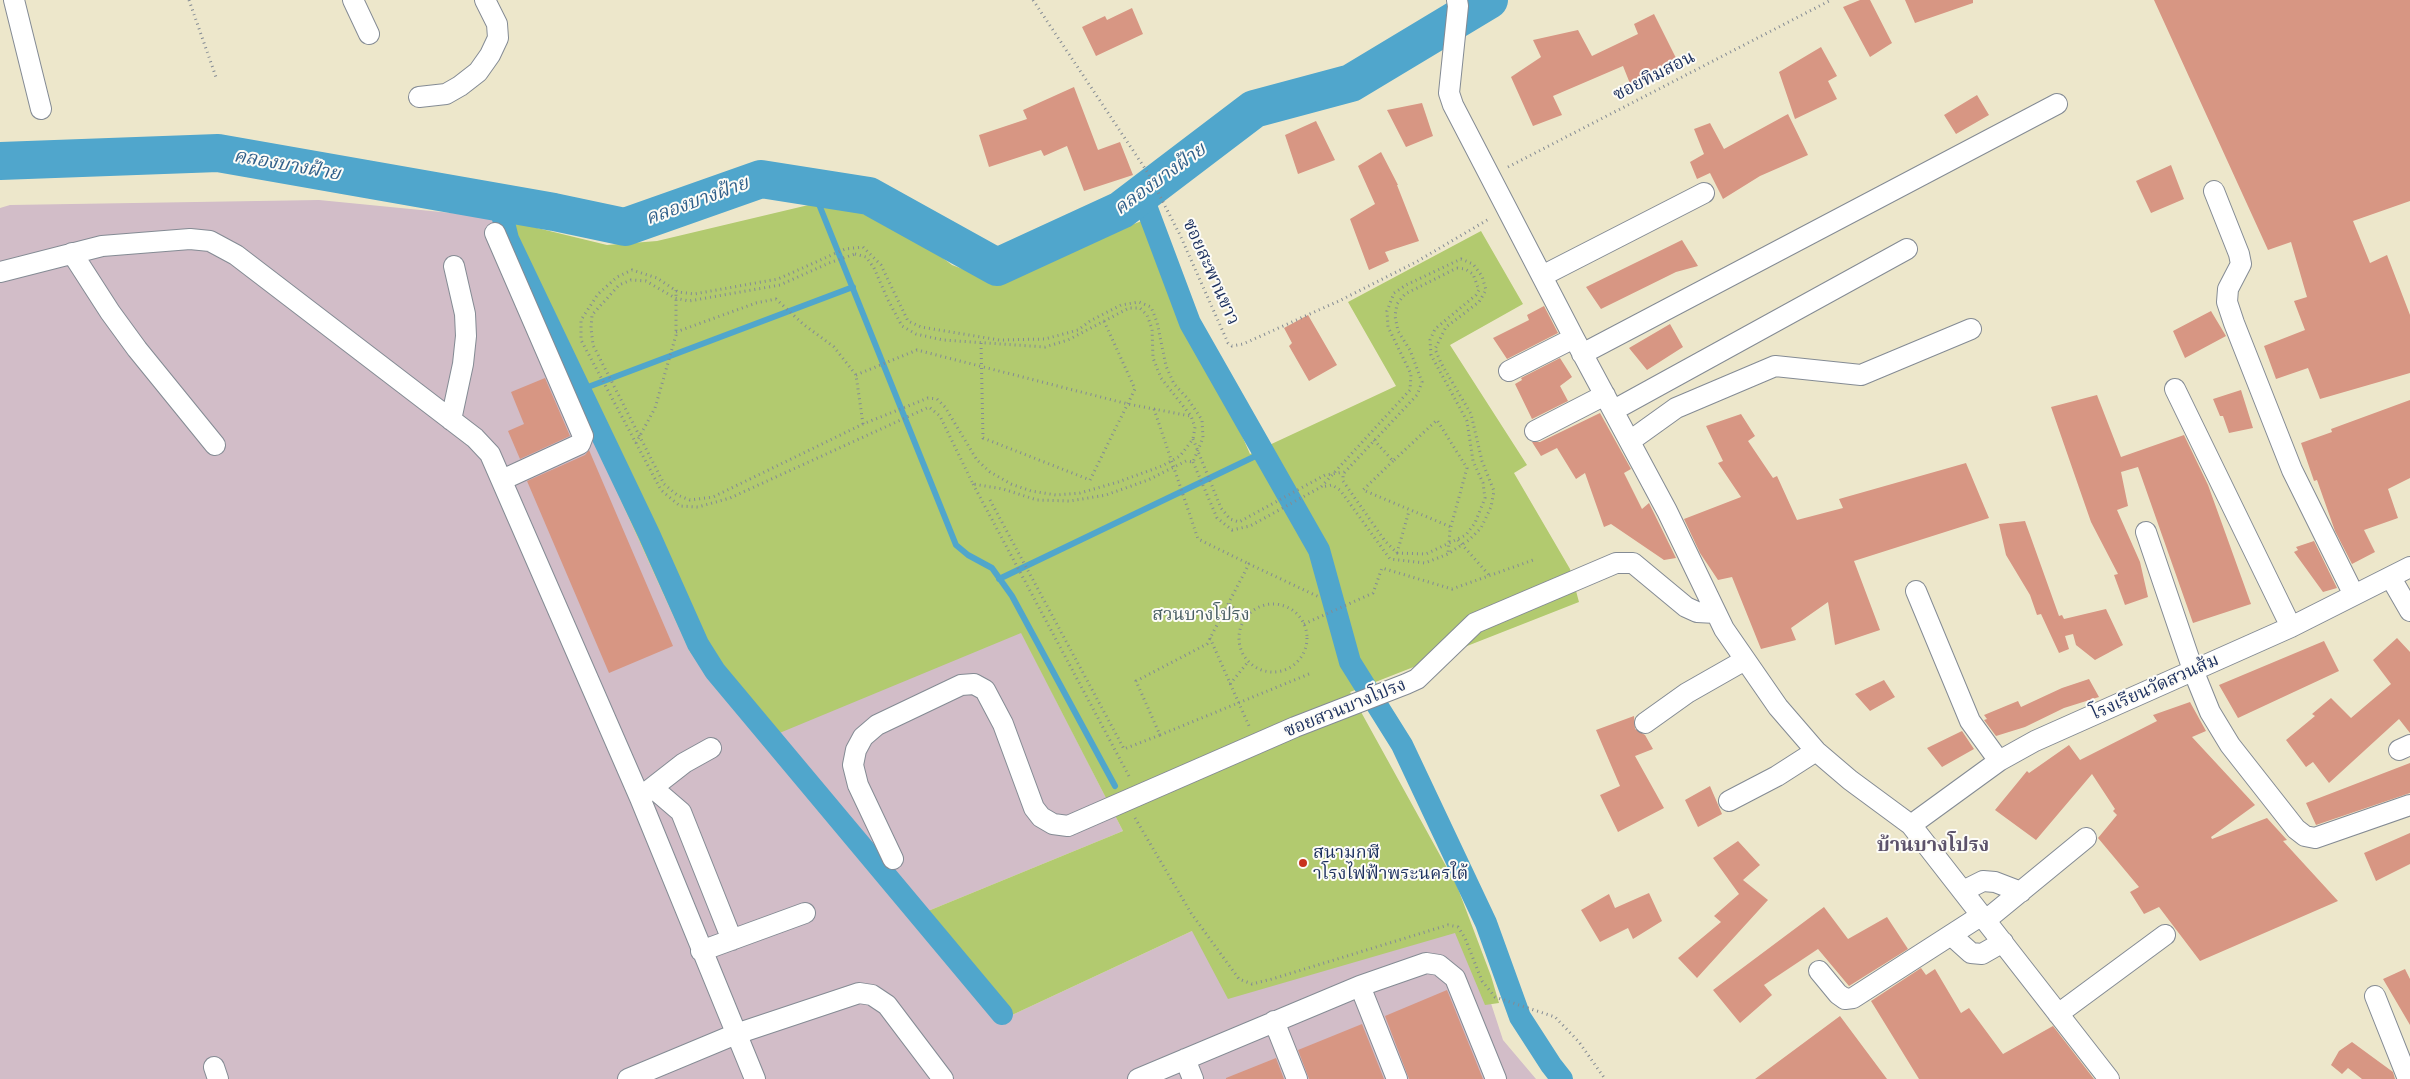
<!DOCTYPE html>
<meta charset="utf-8">
<style>
body{margin:0}
canvas{display:block;background:#ede7cb}
</style>
<canvas width="2410" height="1079"></canvas>
<script>
const ctx = document.querySelector('canvas').getContext('2d');
ctx.lineJoin = 'round';
function fill(path, color) {
  ctx.fillStyle = color;
  ctx.fill(path, 'evenodd');
}
function poly(rows) {
  const path = new Path2D();
  for (const r of rows) {
    if (r.length === 3) {
      path.moveTo(r[0] + r[2], r[1]);
      path.arc(r[0], r[1], r[2], 0, 2 * Math.PI);
      continue;
    }
    path.moveTo(r[0], r[1]);
    for (let i = 2; i < r.length; i += 2) path.lineTo(r[i], r[i + 1]);
  }
  return path;
}
function stroke(path, color, width, dash) {
  ctx.strokeStyle = color;
  ctx.lineWidth = width;
  ctx.lineCap = dash ? 'butt' : 'round';
  ctx.setLineDash(dash || []);
  ctx.stroke(path);
}
function drawText(font, color, halo, rows, align = 'center') {
  ctx.font = font + ' "Libre Caslon Text","Noto Serif Thai",serif';
  ctx.lineWidth = 4;
  ctx.setLineDash([]);
  ctx.textBaseline = 'middle';
  ctx.strokeStyle = halo;
  ctx.fillStyle = color;
  for (const [text, x, y, turn = 0] of rows) {
    ctx.save();
    ctx.translate(x, y);
    ctx.rotate((+turn || 0) * Math.PI / 180);
    ctx.textAlign = isNaN(turn) ? turn : align;
    if (halo) ctx.strokeText(text, 0, 0);
    ctx.fillText(text, 0, 0);
    ctx.restore();
  }
}
const industrial = poly([
 [319,200,492,217,690,652,765,738,1021,632,1123,831,911,918,997,1022,1192,931,1467,930,1503,1040,1536,1079,0,1079,0,208,10,205]
]);
const green = poly([
 [838,198,889,217,952,265,989,279,1147,219,1250,454,1396,386,1348,302,1481,231,1523,304,1450,345,1527,465,1514,473,1570,569,1579,602,1350,692,1457,886,1491,976,1499,1003,1485,1005,1455,933,1228,999,1192,931,997,1022,911,918,1123,831,1021,633,765,739,690,652,492,217,607,245,657,241]
]);
const stream = poly([
 [812,187,956,545,968,555,992,568,1012,596,1115,786],
 [580,390,853,287],
 [999,579,1264,452]
]);
const canal = poly([
 [1142,195,1190,323,1319,550,1350,662,1402,745,1486,923,1520,1017,1551,1065,1562,1079],
 [499,202,508,239,649,534,698,644,715,671,1002,1014]
]);
const river = poly([
 [0,161,218,153,554,212,625,227,761,179,869,196,997,267,1121,210,1254,109,1351,83,1489,0]
]);
const building = poly([
 [1860,0,1870,0,1892,43,1870,57,1843,7],
 [1905,0,1973,0,1973,3,1915,23],
 [2154,0,2410,0,2410,201,2353,221,2370,263,2387,255,2410,315,2410,373,2320,399,2308,368,2276,379,2264,346,2305,330,2294,301,2307,297,2291,242,2268,250],
 [1132,8,1143,34,1096,56,1082,27,1105,16,1107,20],
 [1654,14,1681,68,1633,91,1623,66,1553,96,1562,115,1533,126,1511,77,1541,57,1533,40,1578,30,1592,56,1638,34,1634,24],
 [1821,47,1837,76,1828,81,1837,99,1795,119,1779,72],
 [1074,87,1098,150,1120,142,1133,175,1084,191,1067,146,1044,156,1041,150,989,167,979,135,1027,119,1023,110],
 [1977,95,1989,115,1956,134,1944,115],
 [1422,103,1433,136,1406,147,1387,110],
 [1788,114,1808,155,1760,176,1723,199,1710,173,1697,179,1690,162,1704,154,1694,129,1710,123,1724,149],
 [1316,121,1335,160,1298,174,1285,135],
 [1381,152,1398,185,1397,185,1419,241,1385,252,1389,261,1369,270,1350,219,1375,204,1358,166],
 [2171,165,2184,199,2151,213,2136,181],
 [1682,240,1698,266,1676,272,1601,309,1586,287],
 [1544,306,1558,333,1507,359,1493,338,1529,320,1527,315],
 [2211,311,2226,336,2185,358,2173,331],
 [1308,315,1337,365,1309,381,1289,346,1292,343,1284,328],
 [1670,324,1683,347,1647,370,1629,348],
 [1560,358,1572,377,1560,386,1568,401,1532,419,1515,384,1522,380,1521,378],
 [545,378,570,436,520,459,508,431,524,424,511,392],
 [2241,390,2253,428,2229,433,2223,416,2220,416,2213,399],
 [2097,395,2121,457,2184,435,2208,485,2251,604,2193,623,2138,467,2121,472,2128,506,2117,510,2140,562,2148,597,2125,605,2114,575,2118,574,2091,522,2051,407],
 [2410,400,2410,478,2388,489,2398,518,2364,530,2375,552,2352,564,2335,531,2317,480,2314,481,2301,443,2332,432,2331,429],
 [1600,413,1631,469,1624,473,1642,509,1649,503,1676,558,1664,560,1611,524,1604,527,1585,473,1576,479,1557,448,1541,456,1532,442,1540,442],
 [1741,414,1755,436,1748,441,1773,478,1777,476,1797,520,1843,508,1839,499,1966,463,1989,518,1854,561,1880,630,1835,645,1828,602,1791,628,1796,640,1761,649,1732,577,1718,580,1700,553,1684,519,1741,497,1718,463,1723,461,1706,426],
 [589,450,673,646,609,673,527,481,585,455],
 [2025,521,2059,616,2062,615,2064,619,2106,609,2123,645,2095,660,2076,645,2073,634,2065,636,2069,649,2059,653,2041,614,2037,615,2030,595,2006,555,1999,524],
 [2314,541,2337,588,2323,592,2294,552,2298,550,2296,547],
 [2397,638,2410,652,2410,733,2399,719,2329,783,2313,762,2306,767,2286,740,2315,716,2312,714,2331,698,2351,718,2391,684,2373,660],
 [2324,641,2339,671,2238,718,2219,685],
 [2089,679,2099,697,2064,708,2025,727,1996,736,1984,720,1987,719,1984,715,2018,701,2021,707,2062,688],
 [1884,680,1895,697,1870,711,1855,694],
 [2190,702,2206,731,2192,737,2255,805,2211,837,2212,839,2267,818,2287,840,2283,841,2338,901,2200,961,2159,907,2144,914,2130,892,2139,887,2098,838,2117,815,2113,811,2115,809,2092,774,2036,840,1995,810,2027,771,2029,773,2069,745,2080,760,2157,721,2153,715],
 [1634,716,1635,729,1645,735,1653,749,1635,756,1664,808,1618,832,1600,795,1620,786,1596,730],
 [1962,731,1974,749,1942,767,1927,748],
 [2410,763,2410,793,2316,825,2306,803],
 [1710,786,1722,814,1698,827,1685,800],
 [2410,833,2410,864,2376,881,2364,853],
 [1738,841,1760,865,1743,880,1768,900,1697,978,1678,958,1721,922,1714,916,1739,894,1713,858],
 [1649,893,1662,921,1633,939,1628,928,1600,942,1581,910,1609,894,1615,908],
 [1824,907,1848,939,1887,917,1908,949,1849,986,1818,949,1764,985,1772,995,1740,1023,1713,990],
 [1921,968,1926,975,1935,969,1961,1013,1969,1008,2003,1054,2053,1026,2094,1079,1919,1079,1871,1001],
 [2405,969,2410,979,2410,1025,2383,979],
 [1447,990,1483,1079,1409,1079,1385,1016],
 [1840,1016,1887,1079,1755,1079],
 [1362,1024,1384,1079,1309,1079,1298,1050],
 [2352,1042,2393,1072,2395,1079,2362,1079,2348,1068,2342,1074,2331,1065,2339,1051],
 [1276,1058,1284,1079,1226,1079,1226,1078]
]);
const path = poly([
 [189,0,217,80],
 [1033,0,1148,173,1180,235,1228,343,1232,346,1243,344,1341,300,1416,262,1489,219],
 [1508,167,1831,0],
 [863,247,881,265,908,321,921,327,999,340,1045,339,1078,330,1090,321,1121,305,1139,302,1151,307,1157,322,1166,366,1174,384,1188,399,1202,420,1203,438,1193,462,1186,461,1148,480,1106,495,1070,501,1037,500,1003,489,973,484,940,416,929,407,730,498,698,507,680,506,661,490,581,340,581,320,598,294,617,277,632,270,657,278,678,292,694,294,778,279,845,249,863,247],
 [855,254,866,257,874,268,888,300,902,326,916,334,943,340,1045,347,1068,340,1129,308,1140,308,1147,315,1152,329,1153,358,1161,378,1191,416,1195,427,1193,439,1180,456,1162,466,1118,482,1080,493,1056,495,1031,491,1011,484,990,472,977,460,945,407,937,399,928,398,863,424,713,497,690,500,677,495,664,484,593,345,591,328,592,315,619,285,631,280,646,281,675,298,689,301,780,285,829,263,855,254],
 [1457,268,1465,269,1473,274,1479,290,1476,295,1435,329,1430,340,1431,355,1467,421,1473,461,1483,483,1485,498,1475,523,1466,535,1426,554,1397,553,1385,541,1343,481,1343,474,1417,395,1422,382,1410,350,1398,331,1395,316,1397,304,1405,294,1457,268],
 [676,332,756,303,776,299,803,324,834,347,856,375,863,424],
 [981,343,983,438,1090,480,1135,389,1104,321],
 [856,375,917,350,1128,404,1190,416],
 [1154,409,1198,539,1249,564],
 [1193,439,1221,508,1230,519,1239,522,1325,475,1344,472],
 [1374,440,1393,461,1437,420,1467,468,1450,530,1448,554],
 [636,443,655,408,676,335,676,290],
 [1393,461,1363,490,1451,527],
 [1193,462,1217,518,1232,530,1250,526,1321,487,1410,390,1411,374,1388,327,1387,311,1394,293,1406,285,1461,259,1473,264,1482,276,1486,290,1479,302,1446,327,1435,349,1441,363,1471,414,1482,461,1494,491,1491,507,1481,528,1469,540,1448,554,1425,563,1390,559,1340,490,1332,485,1321,487],
 [973,484,1130,778],
 [990,500,1124,749,1160,735],
 [1458,540,1490,576],
 [1397,553,1409,511],
 [1273,638,34],
 [1229,604,1245,617],
 [1304,624,1373,593,1382,568,1452,589,1536,559],
 [1210,638,1249,726],
 [1309,674,1160,735,1136,681,1207,644,1249,564,1319,597],
 [1230,684,1248,662],
 [1135,818,1191,913,1239,979,1252,984,1272,979,1448,925,1458,927,1465,938,1482,981,1495,997,1555,1017,1579,1042,1605,1079]
]);
const minor = poly([
 [14,0,41,109],
 [353,0,369,34],
 [1457,0,1458,6,1449,93,1453,105,1574,338,1667,511,1724,629,1778,707,1816,751,1850,780,1911,825,2109,1079],
 [419,97,446,94,460,86,478,72,490,55,498,38,497,24,485,0],
 [2214,191,2239,254,2241,264,2228,289,2227,302,2234,323,2292,470,2354,595],
 [495,233,583,436,580,444,502,480],
 [72,253,110,312,137,349,215,445],
 [0,272,102,246,190,239,210,241,236,255,475,438,490,454,640,798,755,1079],
 [1542,276,1704,193],
 [1582,354,2057,104],
 [1509,371,1574,338],
 [2175,389,2291,627],
 [1614,410,1907,249],
 [451,420,463,364,466,336,465,314,454,266],
 [1535,431,1605,395],
 [1630,441,1676,408,1775,366,1861,375,1971,329],
 [2146,532,2193,670,2210,712,2230,745,2296,829,2305,836,2315,838,2410,805],
 [2391,578,2410,611],
 [1916,591,1970,721,1999,761],
 [1645,723,1687,693,1745,660],
 [2399,750,2410,745],
 [653,788,681,812,732,940],
 [643,795,684,763,711,748],
 [1729,801,1777,776,1816,751],
 [1911,825,1999,761,2035,741,2291,627,2410,567],
 [893,859,858,785,853,765,856,750,863,737,877,725,961,685,974,684,985,690,1003,724,1034,808,1041,817,1053,824,1068,826,1295,727,1406,684,1417,679,1475,623,1616,563,1633,563,1686,607,1697,612,1716,613],
 [1963,891,1983,881,1995,882,2021,892],
 [1986,920,2086,838],
 [1951,935,1971,953,1982,954,2003,942],
 [701,951,805,913],
 [1819,971,1838,994,1845,999,1853,998,1982,915],
 [1360,986,1397,1079],
 [2375,996,2408,1079],
 [2058,1014,2165,935],
 [1274,1021,1297,1079],
 [1185,1059,1193,1079],
 [214,1067,218,1079],
 [628,1079,736,1034,859,993,872,995,887,1005,943,1079],
 [1138,1079,1360,986,1426,963,1439,965,1455,978,1496,1079]
]);
const markers = [
 [1303,863,5,"#c8321e"]
];
const streetNames = [
 ["ซอยทิมสอน",1654,76,-27],
 ["ซอยสะพานขาว",1211,272,66],
 ["โรงเรียนวัดสวนส้ม",2155,687,-24],
 ["ซอยสวนบางโปรง",1345,708,-22]
];
const parkNames = [
 ["สวนบางโปรง",1201,615]
];
const poiNames = [
 ["สนามกฬี",1313,853],
 ["าโรงไฟฟ้าพระนครใต้",1313,874]
];
const waterNames = [
 ["คลองบางฝ้าย",287,165,10],
 ["คลองบางฝ้าย",1160,179,-36],
 ["คลองบางฝ้าย",697,201,-20]
];
const quarterNames = [
 ["บ้านบางโปรง",1933,845]
];
fill(industrial, '#d2bdc8');
fill(green, '#b2ca6f');
stroke(stream, '#50a6cc', 6);
stroke(canal, '#50a6cc', 22);
stroke(river, '#50a6cc', 38);
fill(building, '#d79683');
stroke(minor, '#848b94', 22);
stroke(path, '#848b94', 3, [1, 4]);
stroke(minor, '#fff', 20);
for (const [x, y, r, color] of markers) {
  const dot = new Path2D();
  dot.arc(x, y, r, 0, 2 * Math.PI);
  ctx.fillStyle = color;
  ctx.fill(dot);
  stroke(dot, '#fdfcf7', 2);
}
drawText('18px', '#1b2f5e', '#fdfcf7', streetNames);
drawText('18px', '#485e63', '#fdfcf7', parkNames);
drawText('18px', '#1b2f5e', '#fdfcf7', poiNames, 'left');
drawText('italic 19px', '#305f8a', '#fdfcf7', waterNames);
drawText('bold 20px', '#5d536b', '#fdfcf7', quarterNames);
</script>
